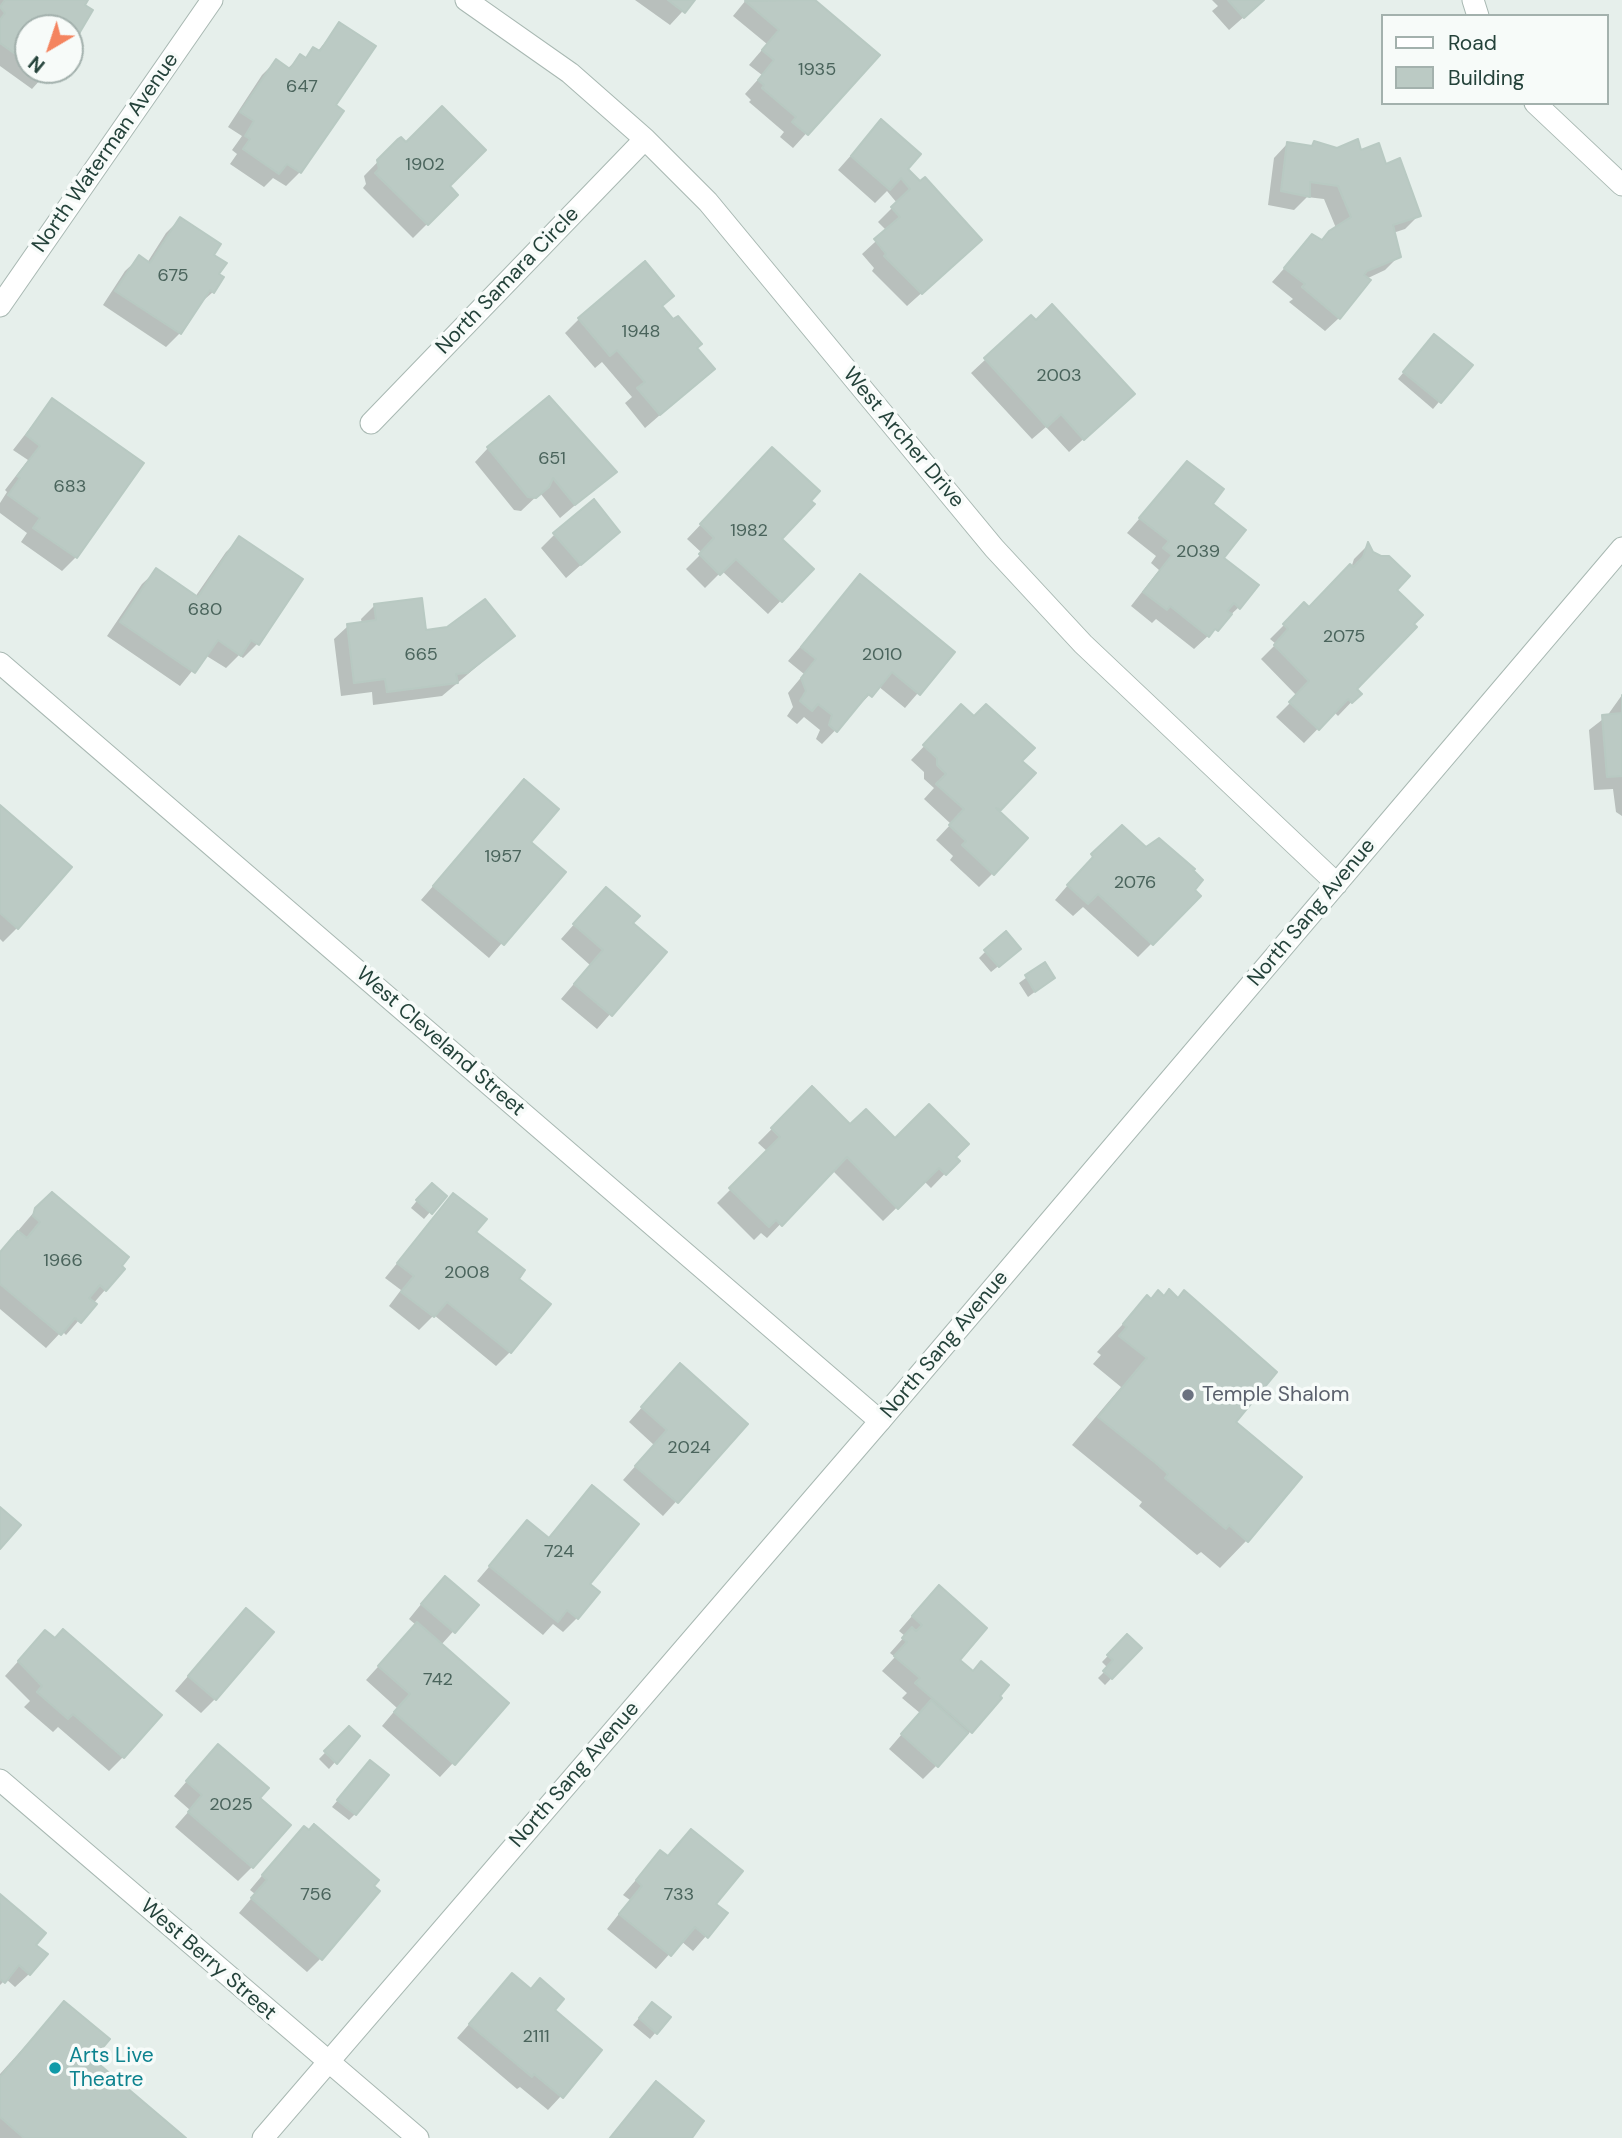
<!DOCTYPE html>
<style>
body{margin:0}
#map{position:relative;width:1622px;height:2138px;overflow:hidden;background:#e6efeb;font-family:"DM Sans",sans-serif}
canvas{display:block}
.legend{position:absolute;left:1381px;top:14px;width:228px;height:91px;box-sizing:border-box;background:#f7fbf9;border:2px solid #a3b1ad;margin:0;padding:9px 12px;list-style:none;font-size:21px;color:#24423a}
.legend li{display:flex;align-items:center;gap:14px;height:35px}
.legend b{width:35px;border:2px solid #a3b1ad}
.north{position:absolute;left:14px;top:14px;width:70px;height:70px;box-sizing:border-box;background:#f7fbf9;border:2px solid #a3b1ad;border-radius:50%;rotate:219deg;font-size:19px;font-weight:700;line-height:28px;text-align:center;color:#24423a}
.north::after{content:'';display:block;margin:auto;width:24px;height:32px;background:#f4845f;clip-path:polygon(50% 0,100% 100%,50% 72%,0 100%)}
</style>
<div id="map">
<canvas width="1622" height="2138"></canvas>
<ul class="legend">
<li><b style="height:9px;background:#fff"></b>Road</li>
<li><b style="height:19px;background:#bbcac4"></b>Building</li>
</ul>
<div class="north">N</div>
</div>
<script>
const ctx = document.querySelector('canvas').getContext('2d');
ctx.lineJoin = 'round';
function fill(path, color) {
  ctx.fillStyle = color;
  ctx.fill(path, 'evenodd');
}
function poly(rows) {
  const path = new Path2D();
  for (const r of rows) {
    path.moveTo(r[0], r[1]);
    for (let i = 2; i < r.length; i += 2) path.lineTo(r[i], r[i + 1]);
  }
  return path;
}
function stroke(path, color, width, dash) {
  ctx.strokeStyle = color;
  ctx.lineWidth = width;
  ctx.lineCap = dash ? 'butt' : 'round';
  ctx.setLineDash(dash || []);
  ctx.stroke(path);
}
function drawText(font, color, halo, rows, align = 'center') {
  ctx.font = font + ' "DM Sans",sans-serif';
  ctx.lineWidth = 7;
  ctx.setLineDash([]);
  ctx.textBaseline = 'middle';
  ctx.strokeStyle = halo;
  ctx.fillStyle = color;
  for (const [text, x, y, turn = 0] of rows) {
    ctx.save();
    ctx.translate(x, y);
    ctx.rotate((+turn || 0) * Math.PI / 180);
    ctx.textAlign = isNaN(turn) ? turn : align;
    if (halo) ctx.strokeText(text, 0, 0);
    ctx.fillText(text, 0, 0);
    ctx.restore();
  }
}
const shadow = poly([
 [0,0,86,0,78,29,81,32,70,45,70,28,28,28,28,70,49,70,32,89,0,66],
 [635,0,693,0,670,25],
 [746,0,813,0,877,55,793,148,780,137,784,132,749,102,751,100,745,94,762,75,749,65,767,44,733,16],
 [1212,0,1263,0,1229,30,1212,11,1218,6],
 [340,24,334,106,300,172,286,186,273,178,264,187,230,164,237,154,232,150,242,136,228,127,262,75,276,61,287,69,300,57,304,59,313,49,317,52],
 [868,136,906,169,965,254,907,306,872,271,874,268,862,254,887,231,878,222,897,203,887,191,875,203,838,170],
 [399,140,456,195,413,238,363,188,366,184,364,176],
 [1314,143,1360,152,1384,166,1419,215,1405,229,1393,233,1399,256,1385,270,1366,279,1339,318,1325,331,1289,302,1293,299,1272,282,1313,236,1321,242,1336,228,1324,199,1307,197,1294,210,1268,205,1274,158,1287,144,1310,147],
 [180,219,212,255,217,275,213,292,198,305,180,333,166,347,103,305,125,271,139,258,147,263,166,233],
 [672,296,661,307,713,369,645,428,625,403,632,397,602,362,595,368,565,333,579,319],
 [1031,317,1119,407,1069,452,1046,427,1032,439,971,373],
 [1428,343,1470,365,1433,409,1398,379],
 [52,400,76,557,62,571,21,542,27,533,0,513,0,503,7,492,5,490,28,460,13,450],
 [488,448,614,472,560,518,540,493,521,511,514,510,475,462],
 [759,463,780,539,811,569,768,614,722,571,705,588,686,569,702,553,687,539],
 [1187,463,1210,504,1221,559,1239,607,1194,649,1156,619,1152,623,1131,606,1159,570,1151,563,1156,556,1127,533],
 [618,532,566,578,541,548,555,534],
 [240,538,301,579,257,644,243,658,239,655,226,668,205,655,180,686,107,636,142,584,156,571,195,597,226,552],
 [1367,546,1380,558,1395,590,1355,689,1359,694,1338,716,1334,712,1304,743,1276,717,1297,696,1261,659,1276,644,1270,639,1304,605,1308,609,1351,568,1354,559],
 [860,577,953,652,905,708,878,686,822,744,816,739,820,730,804,717,797,724,787,716,793,707,788,693,804,674,788,661],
 [375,605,424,632,513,636,442,696,373,705,372,692,341,696,334,639,348,626,362,624,361,619],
 [1622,695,1622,816,1616,812,1613,789,1594,790,1589,730,1607,716],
 [974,719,1033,774,997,812,993,873,979,887,950,860,953,856,936,840,951,824,924,799,934,788,924,779,924,772,911,760,948,721],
 [524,781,529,842,563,872,489,958,421,900],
 [0,807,17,928,3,942,0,939],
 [1146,850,1199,896,1138,957,1083,907,1073,916,1055,900,1093,856],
 [593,903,631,923,665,952,597,1029,561,999,590,965,561,939],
 [986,951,1012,955,991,972,979,958],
 [1045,964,1053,978,1028,997,1019,983],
 [812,1088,850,1127,957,1161,931,1188,924,1181,883,1221,832,1170,767,1238,761,1233,754,1240,717,1203,768,1152,758,1143],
 [425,1191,430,1212,424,1219,411,1208],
 [453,1195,473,1233,517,1279,510,1352,496,1366,434,1315,419,1330,389,1306,401,1290,385,1278],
 [46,1198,105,1290,66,1335,62,1331,46,1348,0,1309,0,1252],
 [1147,1298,1234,1422,1247,1540,1220,1568,1201,1552,1197,1555,1139,1506,1142,1502,1072,1445,1121,1387,1093,1364,1101,1355,1097,1352],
 [666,1380,746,1424,663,1516,623,1480,654,1445,629,1422],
 [592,1488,588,1585,577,1618,563,1632,553,1624,543,1635,477,1581,527,1522,547,1539],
 [431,1592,476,1606,441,1645,453,1763,440,1777,382,1726,397,1708,366,1680,416,1625,409,1619],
 [925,1601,971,1731,923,1779,889,1749,920,1713,902,1698,907,1693,882,1671,895,1657,890,1653,905,1636,899,1631],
 [246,1610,215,1699,201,1713,175,1691],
 [1127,1636,1140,1648,1105,1685,1098,1678,1108,1668,1102,1662],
 [32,1646,123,1757,109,1771,58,1727,53,1732,24,1707,30,1701,5,1676],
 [349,1728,335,1762,329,1769,319,1759],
 [205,1760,252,1867,238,1881,175,1827,190,1810,174,1796],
 [364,1769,355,1814,349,1820,332,1807],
 [290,1842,321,1958,307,1972,239,1913,255,1894,250,1890],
 [660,1852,726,1913,693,1951,681,1941,656,1969,607,1929,630,1900,623,1895],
 [0,1896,33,1945,29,1974,15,1987,6,1979,0,1985],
 [512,1975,552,2010,561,2096,548,2110,520,2087,517,2089,457,2038],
 [64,2003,90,2060,183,2138,0,2138,0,2074],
 [646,2010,656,2032,650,2039,633,2025]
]);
const building = poly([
 [5,0,88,0,85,5,93,10,70,49,70,28,28,28,28,63,0,43,0,20,5,13,0,7,5,0],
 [668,0,695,0,685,13,668,0],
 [815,0,880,55,808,135,792,122,796,117,762,88,764,85,758,80,774,60,762,50,779,30,745,1,815,0],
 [1228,0,1264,0,1244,18,1228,0],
 [339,22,376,46,336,105,344,111,301,173,287,164,279,174,243,149,250,139,245,136,254,121,240,112,276,59,290,69,300,54,306,58,313,47,320,51,339,22],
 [442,106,486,150,450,186,458,195,428,225,375,173,379,169,377,160,398,139,401,137,406,142,442,106],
 [881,119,921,154,908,169,920,181,925,177,982,240,922,294,884,256,886,254,874,239,900,217,891,207,910,189,901,178,890,190,851,156,881,119],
 [1358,139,1361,150,1379,143,1386,164,1400,158,1421,216,1393,225,1401,257,1367,271,1364,275,1371,280,1340,319,1302,287,1305,284,1284,268,1312,234,1322,240,1329,231,1351,217,1338,186,1310,182,1310,197,1281,191,1287,142,1312,146,1314,141,1337,148,1358,139],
 [180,217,221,244,214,255,227,263,219,274,224,277,214,293,210,290,181,334,115,291,139,255,150,263,180,217],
 [645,261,674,296,662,306,673,319,678,316,702,344,697,348,715,369,660,415,637,388,645,382,617,350,610,356,578,318,645,261],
 [1052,304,1135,394,1084,440,1061,414,1047,427,984,358,1031,315,1036,320,1052,304],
 [1434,334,1473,365,1441,403,1403,372,1434,334],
 [549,396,617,472,575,505,553,478,549,487,536,498,528,497,487,447,549,396],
 [52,398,144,463,77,558,33,528,40,518,8,495,20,478,17,476,40,446,26,435,52,398],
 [772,447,820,491,811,501,815,504,782,539,814,569,782,602,736,559,720,575,699,554,714,538,700,524,772,447],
 [1187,461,1224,489,1213,504,1246,530,1224,558,1259,585,1240,609,1234,603,1227,611,1232,614,1218,631,1215,629,1209,637,1170,606,1167,610,1143,592,1172,555,1163,548,1169,541,1139,518,1187,461],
 [594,499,620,532,581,565,553,533,594,499],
 [239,536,303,579,259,645,251,640,241,656,218,640,195,673,120,622,156,568,198,597,239,536],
 [1368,542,1373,552,1381,556,1389,556,1410,576,1397,590,1423,615,1414,624,1417,627,1357,689,1362,694,1352,703,1348,699,1319,730,1289,702,1309,681,1274,645,1288,629,1283,624,1304,602,1309,607,1350,564,1353,567,1363,557,1368,542],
 [860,574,955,652,920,695,892,672,872,697,868,694,837,732,829,725,832,715,818,704,812,711,800,701,806,691,801,678,816,659,801,647,860,574],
 [422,598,426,630,447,627,485,599,515,636,467,673,456,674,458,683,387,692,385,679,354,683,347,624,376,620,374,604,422,598],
 [1622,695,1622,776,1607,777,1602,715,1622,713,1622,695],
 [961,704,974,716,986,704,1035,748,1022,761,1036,773,1001,810,996,808,1028,838,994,875,962,845,966,841,949,825,964,809,936,784,946,774,937,765,937,758,923,745,961,704],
 [524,779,559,809,531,842,566,872,504,945,433,886,524,779],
 [0,805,72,867,18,929,0,913,0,805],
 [1122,825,1146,847,1159,838,1195,869,1193,870,1203,880,1195,890,1201,896,1153,945,1098,894,1088,904,1067,885,1093,857,1091,854,1122,825],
 [606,887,640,916,633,923,667,952,612,1016,574,984,603,950,573,924,606,887],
 [1006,931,1021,949,999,967,984,950,1006,931],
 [1045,962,1055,978,1035,992,1025,975,1045,962],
 [812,1086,850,1124,866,1109,895,1138,929,1104,969,1144,956,1157,960,1161,946,1175,939,1168,898,1209,847,1157,782,1226,776,1220,769,1227,729,1188,780,1137,771,1128,812,1086],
 [432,1183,447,1196,432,1214,416,1200,432,1183],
 [52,1192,129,1257,122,1266,125,1269,106,1291,100,1285,89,1298,97,1304,81,1323,75,1318,61,1335,0,1284,0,1252,18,1231,27,1238,40,1222,33,1216,35,1208,52,1192],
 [453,1193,487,1219,476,1232,525,1270,519,1279,551,1304,511,1353,447,1302,434,1317,401,1292,414,1276,397,1263,453,1193],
 [1169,1289,1178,1298,1184,1290,1277,1372,1236,1422,1302,1477,1248,1542,1229,1525,1226,1529,1165,1478,1168,1474,1157,1464,1098,1417,1147,1358,1119,1336,1127,1327,1123,1324,1147,1295,1151,1299,1158,1290,1164,1296,1169,1289],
 [680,1363,748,1424,678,1503,635,1466,667,1430,641,1407,680,1363],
 [592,1485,639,1524,590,1584,600,1592,578,1619,567,1610,558,1622,489,1566,527,1520,549,1538,592,1485],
 [0,1507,21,1525,0,1549,0,1507],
 [445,1576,479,1605,455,1633,421,1604,445,1576],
 [939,1585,987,1628,960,1660,973,1671,981,1661,1009,1685,1000,1696,1002,1698,972,1733,915,1683,920,1678,894,1656,907,1642,902,1638,912,1627,916,1631,922,1625,912,1616,939,1585],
 [246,1608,274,1632,216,1700,188,1676,246,1608],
 [417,1622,509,1703,455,1765,394,1712,410,1694,378,1666,417,1622],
 [63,1629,162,1715,124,1758,73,1714,68,1719,37,1692,42,1686,18,1661,45,1630,55,1638,63,1629],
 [1127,1634,1142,1648,1112,1679,1103,1671,1113,1660,1107,1655,1127,1634],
 [931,1700,968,1733,938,1767,901,1734,931,1700],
 [349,1726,360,1736,337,1764,324,1751,349,1726],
 [218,1744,269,1788,260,1798,291,1825,253,1868,188,1812,202,1795,186,1781,218,1744],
 [370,1760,389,1775,356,1815,337,1800,370,1760],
 [314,1824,379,1880,374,1886,380,1891,322,1960,251,1898,267,1880,262,1875,304,1826,309,1830,314,1824],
 [691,1829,743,1871,716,1904,728,1913,708,1938,695,1927,671,1956,619,1914,642,1886,636,1880,660,1850,668,1856,691,1829],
 [0,1894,46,1933,36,1945,48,1954,30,1975,19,1965,5,1983,0,1979,0,1894],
 [512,1973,531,1989,540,1978,564,1999,555,2010,602,2050,563,2098,534,2074,532,2077,469,2024,512,1973],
 [64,2001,110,2039,93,2059,186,2138,24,2138,0,2117,0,2077,64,2001],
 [652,2002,671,2017,657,2034,639,2018,652,2002],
 [656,2081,704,2121,692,2138,610,2138,656,2081]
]);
const minor = poly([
 [466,0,570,73,645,139,708,202,994,548,1083,644,1337,884],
 [1473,0,1478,16],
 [1535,103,1622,185],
 [0,306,212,0],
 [371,423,645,139],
 [880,1421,1622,548],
 [0,1780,418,2138]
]);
const tertiary = poly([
 [0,663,880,1421,263,2138]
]);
const markers = [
 [1188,1395,7,"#6b7280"],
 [55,2068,7,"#0f9aa8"]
];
const numberNames = [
 ["1935",817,70],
 ["647",302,87],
 ["1902",425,165],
 ["675",173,276],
 ["1948",641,332],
 ["2003",1059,376],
 ["651",552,459],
 ["683",70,487],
 ["1982",749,531],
 ["2039",1198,552],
 ["680",205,610],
 ["2075",1344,637],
 ["665",421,655],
 ["2010",882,655],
 ["1957",503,857],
 ["2076",1135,883],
 ["1966",63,1261],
 ["2008",467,1273],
 ["2024",689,1448],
 ["724",559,1552],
 ["742",438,1680],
 ["2025",231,1805],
 ["756",316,1895],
 ["733",679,1895],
 ["2111",536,2037]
];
const streetNames = [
 ["North Waterman Avenue",106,153,-55],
 ["North Samara Circle",508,281,-46],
 ["West Archer Drive",903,438,50],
 ["North Sang Avenue",1312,913,-50],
 ["West Cleveland Street",440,1042,41],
 ["North Sang Avenue",945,1345,-50],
 ["North Sang Avenue",575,1775,-49],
 ["West Berry Street",208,1960,41]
];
const worshipNames = [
 ["Temple Shalom",1202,1395]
];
const cultureNames = [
 ["Arts Live",69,2056],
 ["Theatre",69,2080]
];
fill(shadow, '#0003');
fill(building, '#bbcac4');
stroke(building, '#b8c9c2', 2);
stroke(minor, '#a8b8b2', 23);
stroke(tertiary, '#a8b8b2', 23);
stroke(minor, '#fff', 21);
stroke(tertiary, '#fff', 21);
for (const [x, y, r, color] of markers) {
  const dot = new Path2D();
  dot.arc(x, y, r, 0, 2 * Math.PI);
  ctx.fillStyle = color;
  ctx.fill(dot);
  stroke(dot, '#f7fbf9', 2.5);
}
drawText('18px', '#4a645c', null, numberNames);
drawText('21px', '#24423a', '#f7fbf9', streetNames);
drawText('21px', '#5b616d', '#f7fbf9', worshipNames, 'left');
drawText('21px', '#0d838f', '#f7fbf9', cultureNames, 'left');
</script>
